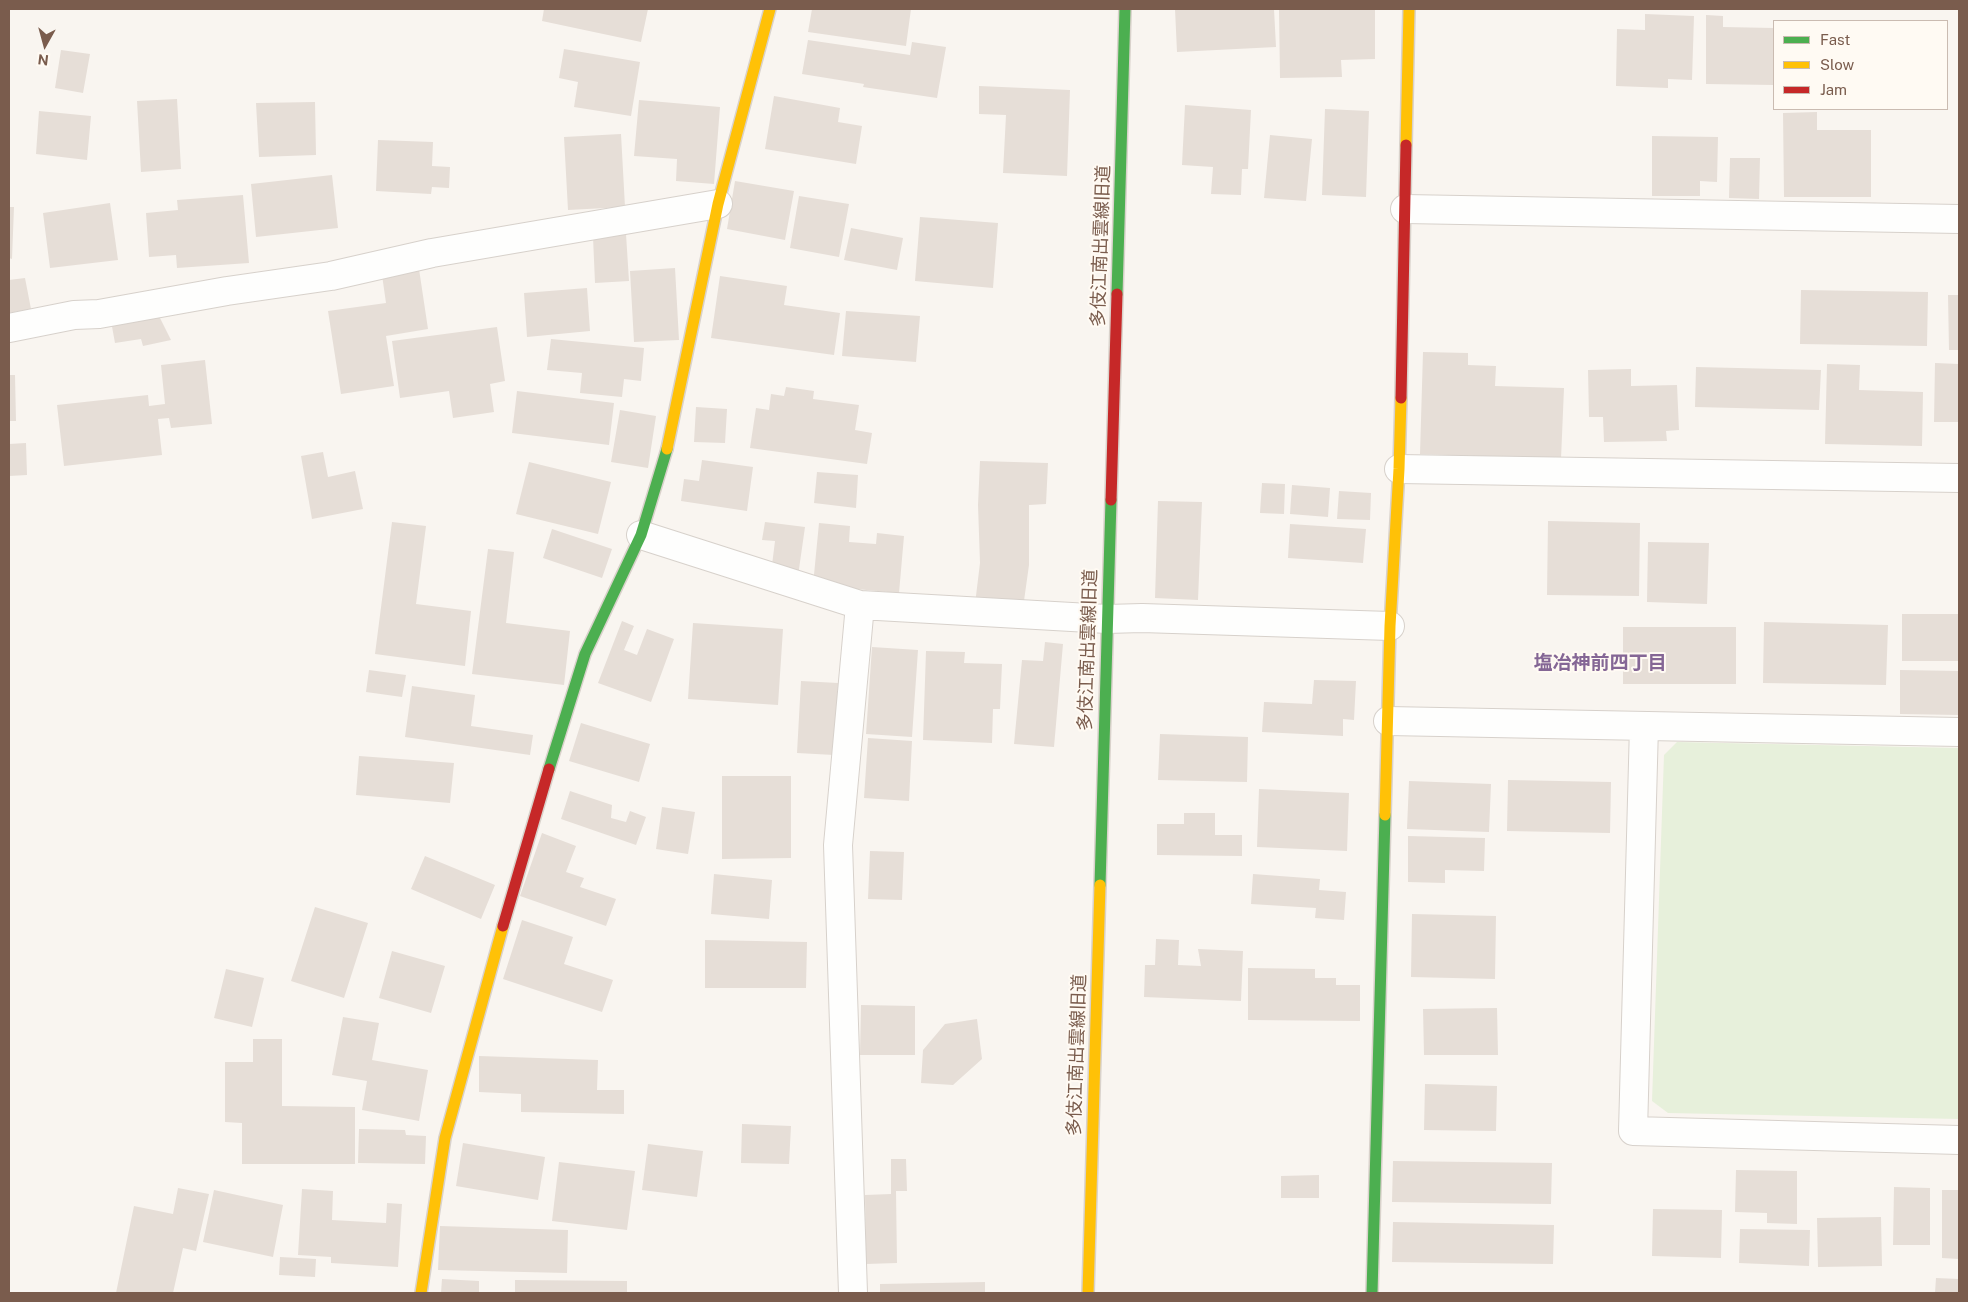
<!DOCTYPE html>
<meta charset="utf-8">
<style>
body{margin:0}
#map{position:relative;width:1968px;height:1302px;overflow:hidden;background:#f9f5f0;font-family:"Public Sans",sans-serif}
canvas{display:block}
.frame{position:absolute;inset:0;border:10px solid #7a5c4d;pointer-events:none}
.legend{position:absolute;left:1773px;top:20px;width:175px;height:90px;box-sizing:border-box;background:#fffaf3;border:1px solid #cabbb1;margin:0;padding:6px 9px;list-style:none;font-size:15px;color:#7a5c4d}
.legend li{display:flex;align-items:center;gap:10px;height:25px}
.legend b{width:25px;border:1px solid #cabbb1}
.north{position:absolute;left:20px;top:20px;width:50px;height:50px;-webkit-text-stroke:4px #fffaf3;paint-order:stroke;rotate:187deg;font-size:14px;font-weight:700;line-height:20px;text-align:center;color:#7a5c4d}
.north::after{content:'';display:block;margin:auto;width:18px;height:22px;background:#7a5c4d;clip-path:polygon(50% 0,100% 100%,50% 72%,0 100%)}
</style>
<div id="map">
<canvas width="1968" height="1302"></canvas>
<div class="frame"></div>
<ul class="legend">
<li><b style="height:6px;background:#4caf50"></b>Fast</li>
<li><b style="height:6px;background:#ffc107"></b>Slow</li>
<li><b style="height:6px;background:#c62828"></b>Jam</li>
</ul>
<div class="north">N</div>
</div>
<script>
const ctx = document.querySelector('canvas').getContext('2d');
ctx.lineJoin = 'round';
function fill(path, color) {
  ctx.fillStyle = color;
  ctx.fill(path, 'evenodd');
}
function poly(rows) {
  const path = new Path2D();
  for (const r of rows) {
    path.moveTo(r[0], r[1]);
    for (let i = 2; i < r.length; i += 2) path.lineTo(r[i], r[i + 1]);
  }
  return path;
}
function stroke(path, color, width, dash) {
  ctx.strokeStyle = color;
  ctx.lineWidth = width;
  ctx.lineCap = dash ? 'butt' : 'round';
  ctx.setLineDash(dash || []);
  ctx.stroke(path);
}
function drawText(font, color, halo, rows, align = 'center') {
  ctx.font = font + ' "Public Sans","Noto Sans JP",sans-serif';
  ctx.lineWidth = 4;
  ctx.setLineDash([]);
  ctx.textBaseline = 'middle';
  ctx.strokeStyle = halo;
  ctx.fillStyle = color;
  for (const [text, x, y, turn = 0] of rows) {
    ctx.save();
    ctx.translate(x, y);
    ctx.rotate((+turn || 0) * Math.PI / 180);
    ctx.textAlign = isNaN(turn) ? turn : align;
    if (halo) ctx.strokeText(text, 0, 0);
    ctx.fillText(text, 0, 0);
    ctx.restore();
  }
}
const green = poly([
 [1677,742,1959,748,1959,1119,1668,1113,1652,1101,1664,755]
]);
const building = poly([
 [544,9,648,9,641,42,542,21],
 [812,9,911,9,906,46,808,32],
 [1175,9,1274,9,1276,47,1177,52],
 [1279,9,1375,9,1375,59,1341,60,1342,77,1280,78],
 [1645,14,1694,16,1692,80,1668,79,1668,88,1616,86,1617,29,1645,30],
 [1706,15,1723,16,1723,27,1774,28,1774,85,1706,84],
 [808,40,910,55,912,42,946,47,937,98,863,87,864,84,802,74],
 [564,49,640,62,631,116,574,107,578,82,559,78],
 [61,50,90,54,83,93,55,88],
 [979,86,1070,90,1067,176,1003,173,1006,115,979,114],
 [774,96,840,108,838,122,862,126,856,164,765,149],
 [177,99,181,169,141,172,137,101],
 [639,100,720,107,714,184,676,181,677,159,634,156],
 [315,102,316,155,259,157,256,103],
 [1185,105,1251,110,1248,169,1242,169,1241,195,1211,194,1213,167,1182,165],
 [1325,109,1369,111,1366,197,1322,195],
 [39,111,91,116,87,160,36,154],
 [1817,112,1817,130,1871,130,1871,197,1784,197,1783,113],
 [621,134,625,207,568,210,564,137],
 [1270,135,1312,139,1306,201,1264,198],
 [1652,136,1718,137,1717,182,1700,181,1700,196,1652,196],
 [378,140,433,142,432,166,450,167,449,188,432,187,431,194,376,191],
 [1730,158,1760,158,1759,199,1729,198],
 [332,175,338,228,256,237,251,184],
 [735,181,794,191,785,240,727,229],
 [243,195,249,263,177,268,176,255,149,257,146,213,178,210,177,200],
 [799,196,849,204,839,257,790,248],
 [110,203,118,260,50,268,43,213],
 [9,207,14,207,12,259,9,258],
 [920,217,998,223,993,288,915,281],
 [851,228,903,238,897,270,844,260],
 [626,234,629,281,595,283,593,237],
 [675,268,679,340,634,342,630,271],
 [419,269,428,329,386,336,394,386,341,394,328,311,386,303,382,275],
 [720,276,787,286,784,305,840,313,834,355,711,338],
 [25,278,31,309,9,313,9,280],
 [587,288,590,331,527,337,524,293],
 [1801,290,1928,292,1927,346,1800,344],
 [1948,295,1959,295,1959,350,1949,350],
 [846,311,920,316,916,362,842,356],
 [157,312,171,340,143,346,141,339,115,343,111,321],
 [497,327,505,381,490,384,494,412,453,418,449,391,400,398,392,341],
 [551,339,644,348,641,381,624,379,622,397,580,393,582,373,547,370],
 [1423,352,1468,353,1468,365,1496,366,1495,386,1564,388,1561,459,1420,454],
 [205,360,212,424,171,428,169,418,158,419,162,455,64,466,57,405,148,395,149,406,165,404,161,365],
 [1935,363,1959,364,1959,422,1934,422],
 [1827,364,1860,365,1859,390,1923,392,1922,446,1825,444],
 [1696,367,1821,370,1819,410,1695,407],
 [1631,369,1631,386,1677,385,1679,430,1666,431,1667,441,1604,442,1603,417,1589,417,1588,370],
 [9,375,15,375,16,421,9,421],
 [786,387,814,391,813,399,859,405,855,430,872,433,867,464,750,448,756,408,769,410,771,394,784,396],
 [517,391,614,403,609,445,512,433],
 [696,407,727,409,725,443,694,442],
 [620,410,656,416,648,468,611,462],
 [26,443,27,475,9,476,9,444],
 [323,452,328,477,355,471,363,509,312,519,301,456],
 [702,460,753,467,747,511,681,501,684,479,699,481],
 [980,461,1048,463,1046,504,1029,505,1029,565,1023,608,975,604,980,563,978,505],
 [529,462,611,482,598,534,516,514],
 [817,472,858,475,856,508,814,503],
 [1262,483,1285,484,1284,514,1260,513],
 [1292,485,1330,488,1328,517,1290,514],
 [1339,491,1371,493,1370,520,1337,519],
 [1158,501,1202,502,1198,600,1155,598],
 [1548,521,1640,523,1639,596,1547,595],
 [392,522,426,526,416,604,471,611,465,666,375,654],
 [765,522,805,527,798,576,771,573,775,541,762,540],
 [819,523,850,526,849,542,876,544,877,533,904,536,899,593,813,585],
 [1290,524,1366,529,1363,563,1288,558],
 [552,529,612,549,602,578,543,558],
 [1648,542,1709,543,1707,604,1647,602],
 [488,549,514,552,506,623,570,631,564,685,472,674],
 [1902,614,1959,614,1959,661,1902,661],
 [622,621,634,626,624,650,637,655,647,629,674,639,651,702,598,683],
 [1764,622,1888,625,1886,685,1763,683],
 [693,623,783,629,778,705,688,699],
 [1623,627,1736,627,1736,684,1623,684],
 [1045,642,1063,644,1054,747,1014,744,1022,660,1043,661],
 [872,647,918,650,912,737,866,734],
 [926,651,965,652,964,663,1002,664,1000,709,993,709,992,743,923,740],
 [369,670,406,675,402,697,366,692],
 [1900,670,1959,671,1959,715,1900,714],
 [1314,680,1356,681,1354,720,1343,719,1343,736,1262,732,1264,702,1312,704],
 [801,681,838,683,834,755,797,753],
 [412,686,475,695,471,726,533,735,530,755,405,737],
 [581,723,650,744,639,782,569,761],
 [1160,734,1248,737,1247,782,1158,780],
 [868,738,912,741,909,801,864,798],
 [359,756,454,763,450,803,356,795],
 [722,776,791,776,791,858,722,859],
 [1508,780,1611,782,1610,833,1507,831],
 [1409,781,1491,784,1489,832,1407,829],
 [1259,789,1349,793,1347,851,1257,847],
 [570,791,612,805,611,818,626,822,630,811,646,817,636,845,561,819],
 [662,807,695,812,688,854,656,849],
 [1184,813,1215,813,1215,835,1242,835,1242,856,1157,855,1157,824,1184,824],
 [542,833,576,846,566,872,584,878,580,887,616,899,606,926,520,896],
 [1408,836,1485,838,1484,871,1445,870,1445,883,1408,882],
 [870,851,904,852,902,900,868,899],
 [425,856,495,885,481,919,411,889],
 [714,874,772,880,769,919,711,914],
 [1253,874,1320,879,1319,890,1346,892,1344,920,1315,918,1316,908,1251,904],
 [315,907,368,923,344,998,291,981],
 [1412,914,1496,916,1495,979,1411,977],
 [522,920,573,937,564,964,613,980,602,1012,503,979],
 [1156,939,1179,940,1178,965,1201,966,1198,949,1243,951,1241,1001,1144,997,1145,965,1155,965],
 [705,940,807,942,806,988,705,988],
 [392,951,445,966,431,1013,379,998],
 [1248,968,1315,969,1315,978,1336,978,1336,985,1360,985,1360,1021,1248,1020],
 [226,969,264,978,252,1027,214,1018],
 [861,1005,915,1006,915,1055,860,1055],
 [1497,1008,1498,1055,1424,1055,1423,1009],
 [343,1017,379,1023,372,1060,428,1070,419,1121,362,1110,367,1081,332,1075],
 [977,1019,982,1059,953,1085,921,1083,923,1050,945,1024],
 [253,1039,282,1039,282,1106,355,1107,355,1164,242,1164,242,1123,225,1122,225,1062,253,1062],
 [479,1056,598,1060,597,1090,624,1090,624,1114,521,1112,521,1094,479,1092],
 [1425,1084,1497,1086,1496,1131,1424,1130],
 [742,1124,791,1126,789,1164,741,1163],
 [359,1129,405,1130,406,1135,426,1136,425,1164,358,1163],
 [463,1143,545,1157,538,1200,456,1186],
 [648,1144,703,1151,697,1197,642,1190],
 [891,1159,906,1159,907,1191,896,1191,897,1263,866,1264,865,1195,891,1194],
 [1393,1161,1552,1163,1551,1204,1392,1202],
 [559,1162,635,1171,627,1230,552,1221],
 [1736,1170,1797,1171,1797,1224,1767,1223,1767,1213,1735,1212],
 [1319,1175,1319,1198,1281,1198,1281,1176],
 [1894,1187,1930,1188,1930,1245,1893,1245],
 [178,1188,209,1194,196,1251,183,1248,173,1293,116,1293,134,1206,173,1214],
 [302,1189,333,1191,332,1220,386,1223,387,1203,402,1204,398,1267,331,1263,331,1257,298,1255],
 [214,1190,283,1205,273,1257,203,1242],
 [1942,1190,1959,1190,1959,1259,1942,1258],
 [1653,1209,1722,1210,1721,1258,1652,1256],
 [1881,1217,1882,1266,1818,1267,1817,1218],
 [1393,1222,1554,1225,1553,1264,1392,1262],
 [440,1226,568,1230,567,1273,438,1270],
 [1740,1229,1810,1230,1809,1266,1739,1263],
 [280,1257,316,1259,315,1277,279,1275],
 [1936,1278,1959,1279,1959,1293,1935,1293],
 [442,1279,479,1281,479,1293,441,1293],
 [515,1280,627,1281,627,1293,515,1293],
 [985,1282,985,1293,880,1293,880,1284]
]);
const street = poly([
 [1405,209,1959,219],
 [9,328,74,315,99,314,227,291,331,276,432,253,718,204],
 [1399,469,1959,478],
 [641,535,860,605,1107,619,1142,618,1390,626],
 [1388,721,1959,732],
 [1644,726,1633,1131,1959,1140],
 [853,1293,838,845,860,605]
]);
const fast = poly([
 [1117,294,1125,9],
 [549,769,585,654,641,535,667,449],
 [1100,885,1111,500],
 [1372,1293,1385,815]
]);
const slow = poly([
 [1406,145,1409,9],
 [667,449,718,204,770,9],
 [1385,815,1390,626,1399,469,1401,398],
 [421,1293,445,1138,503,926],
 [1088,1293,1100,885]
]);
const jam = poly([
 [1401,398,1406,145],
 [1111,500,1117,294],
 [503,926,549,769]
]);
const streetNames = [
 ["多伎江南出雲線旧道",1101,246,-88],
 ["多伎江南出雲線旧道",1088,650,-88],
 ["多伎江南出雲線旧道",1077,1055,-88]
];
const neighbourhoodNames = [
 ["塩冶神前四丁目",1600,663]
];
fill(green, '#e7f0db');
fill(building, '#e6ded7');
stroke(street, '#d7d1cb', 30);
stroke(fast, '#d9d2cb', 14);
stroke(slow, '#d9d2cb', 14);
stroke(jam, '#d9d2cb', 14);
stroke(street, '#fefefd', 28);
stroke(fast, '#4caf50', 11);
stroke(slow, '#ffc107', 11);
stroke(jam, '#c62828', 11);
drawText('18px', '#7a5c4d', '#fffaf3', streetNames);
drawText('bold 19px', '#846695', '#fffaf3', neighbourhoodNames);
</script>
